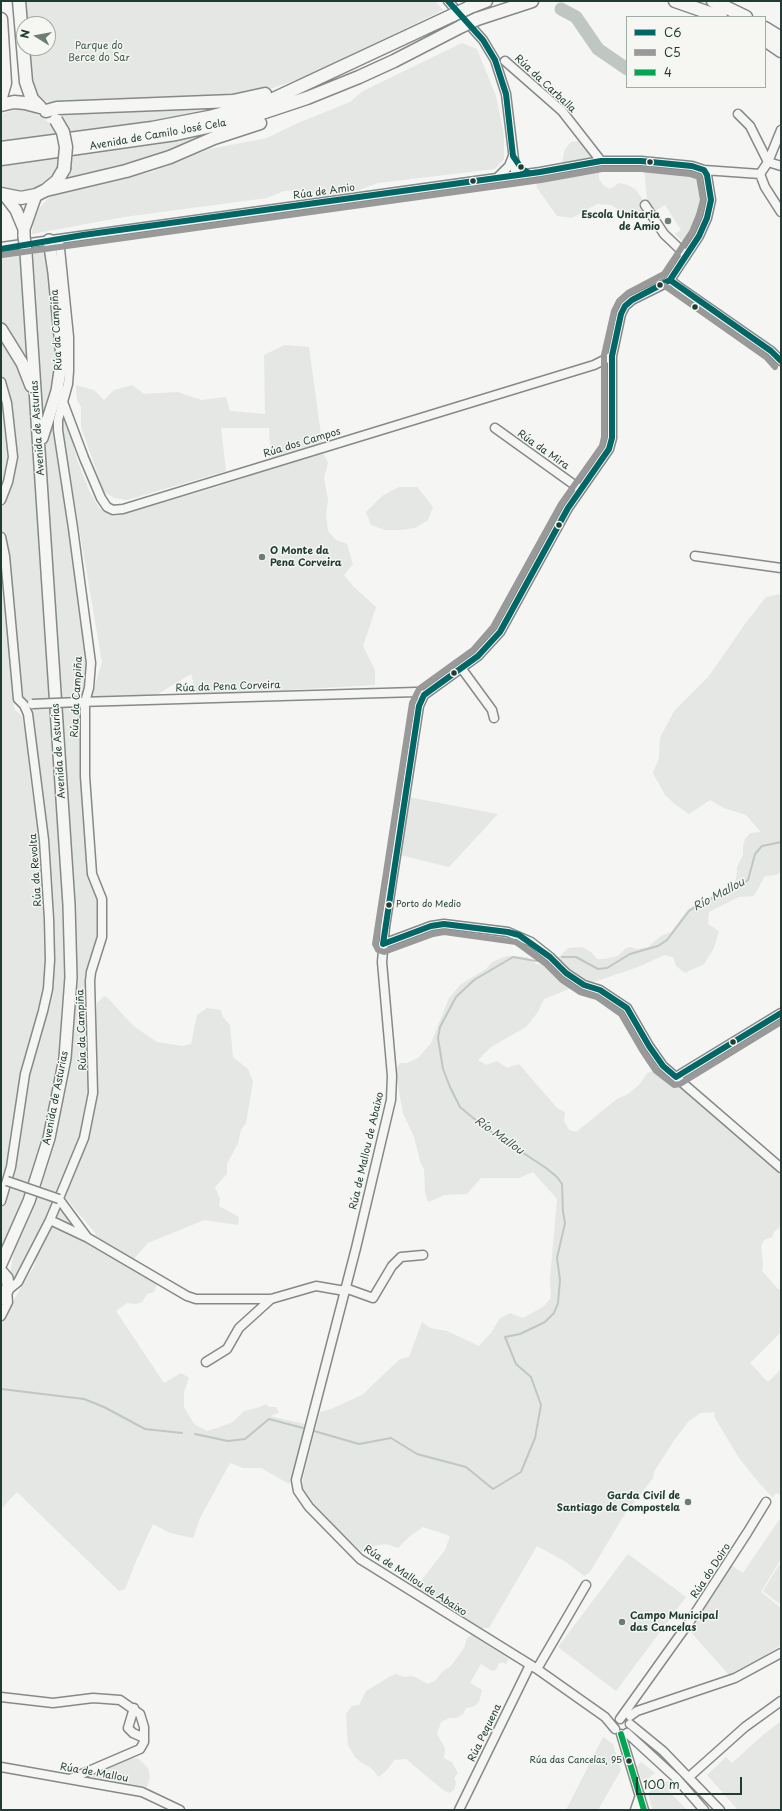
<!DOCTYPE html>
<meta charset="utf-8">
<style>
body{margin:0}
#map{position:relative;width:782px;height:1811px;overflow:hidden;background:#f5f5f3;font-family:"Playpen Sans",sans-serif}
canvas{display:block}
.frame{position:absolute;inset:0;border:2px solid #1f3d34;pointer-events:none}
.legend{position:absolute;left:626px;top:16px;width:140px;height:72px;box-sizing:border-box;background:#f6f6f2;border:1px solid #a0aca6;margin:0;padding:5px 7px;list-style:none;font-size:12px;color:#1f3d34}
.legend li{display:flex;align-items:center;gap:8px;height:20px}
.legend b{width:20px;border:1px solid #a0aca6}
.north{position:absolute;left:16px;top:16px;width:40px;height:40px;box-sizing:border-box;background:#f6f6f2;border:1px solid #a0aca6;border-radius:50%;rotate:281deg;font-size:11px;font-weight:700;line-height:16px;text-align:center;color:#1f3d34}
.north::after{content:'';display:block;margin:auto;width:14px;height:18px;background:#6a7d77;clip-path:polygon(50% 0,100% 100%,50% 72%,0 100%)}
.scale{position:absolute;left:636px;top:1777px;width:106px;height:18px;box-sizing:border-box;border:2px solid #1f3d34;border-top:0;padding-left:5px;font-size:12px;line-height:14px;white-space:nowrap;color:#1f3d34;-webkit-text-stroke:3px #f6f6f2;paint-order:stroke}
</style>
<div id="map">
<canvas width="782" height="1811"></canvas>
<div class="frame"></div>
<ul class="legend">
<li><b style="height:5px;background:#066"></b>C6</li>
<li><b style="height:5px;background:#999"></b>C5</li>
<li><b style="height:5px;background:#00a651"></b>4</li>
</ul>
<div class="north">N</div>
<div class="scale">100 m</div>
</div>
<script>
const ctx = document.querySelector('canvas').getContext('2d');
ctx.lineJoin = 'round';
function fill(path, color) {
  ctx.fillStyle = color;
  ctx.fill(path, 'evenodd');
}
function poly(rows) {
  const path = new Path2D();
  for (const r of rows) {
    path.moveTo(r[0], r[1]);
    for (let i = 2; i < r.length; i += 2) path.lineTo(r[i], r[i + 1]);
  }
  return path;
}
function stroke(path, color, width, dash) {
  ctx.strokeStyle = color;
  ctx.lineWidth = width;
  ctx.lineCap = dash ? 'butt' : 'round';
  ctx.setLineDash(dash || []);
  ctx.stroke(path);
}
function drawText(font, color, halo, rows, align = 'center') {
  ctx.font = font + ' "Playpen Sans",sans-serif';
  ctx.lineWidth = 3;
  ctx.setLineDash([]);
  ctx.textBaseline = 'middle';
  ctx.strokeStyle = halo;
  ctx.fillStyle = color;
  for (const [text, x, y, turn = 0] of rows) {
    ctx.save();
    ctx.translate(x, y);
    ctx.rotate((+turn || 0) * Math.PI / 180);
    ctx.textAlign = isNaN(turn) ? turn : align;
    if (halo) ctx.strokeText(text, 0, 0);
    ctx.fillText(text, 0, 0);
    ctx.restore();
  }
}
const built = poly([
 [781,1721,781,1810,738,1810,707,1775,726,1757,732,1763,763,1735]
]);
const green = poly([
 [25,1,435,1,443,10,308,76,261,92,239,96,52,104,40,98,32,88,28,48,48,48,48,24,27,24],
 [462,43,477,49,496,96,504,136,504,159,495,169,378,183,359,190,326,196,298,190,284,191,267,198,124,217,32,234,33,223,39,209,49,197,59,192,152,172,210,149,267,138,298,123,350,102,363,91],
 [209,107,223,108,170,120,71,133,60,114],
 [18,109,33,112,45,119,54,129,58,136,1,143,1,114],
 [223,132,156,156,66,180,74,155,97,153],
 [579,141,587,148,593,157,592,160,571,164,562,162,565,149,571,142],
 [60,157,52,177,32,190,17,192,1,187,1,164],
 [595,164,599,167,599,179,604,186,610,189,619,183,628,185,636,190,643,200,641,212,622,212,611,205,597,204,572,218,557,216,537,188,536,179,552,173],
 [644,166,694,171,702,178,707,193,705,213,689,244,687,246,675,234,681,230,665,205,655,211,647,201],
 [55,247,57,248,67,327,65,390,58,413,88,663,84,692,79,698,79,706,81,709,88,871,89,879,99,898,99,939,93,963,90,1035,96,1027,97,1003,104,996,109,999,124,1016,135,1027,157,1042,182,1046,191,1044,197,1015,207,1008,221,1010,223,1017,230,1025,233,1057,248,1069,253,1082,246,1123,241,1130,238,1143,227,1164,227,1174,215,1187,220,1199,219,1206,239,1217,238,1225,204,1220,148,1243,133,1260,152,1272,157,1284,154,1292,147,1294,142,1302,136,1304,127,1303,116,1311,164,1383,181,1373,189,1378,184,1392,184,1407,194,1424,207,1431,217,1428,233,1422,244,1411,260,1407,266,1404,269,1407,276,1407,279,1413,270,1416,305,1424,292,1478,289,1484,261,1468,243,1468,230,1463,200,1518,193,1538,170,1533,153,1524,136,1561,125,1589,119,1591,17,1492,1,1509,1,1324,23,1283,34,1267,36,1255,52,1223,91,1243,96,1234,63,1195,54,1204,16,1275,13,1280,10,1277,13,1253,41,1183,58,1126,70,1066,75,1008,76,958,74,897,46,461,46,441,60,390],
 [45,249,58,338,57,371,45,418,42,419,33,250],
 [20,251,60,848,66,986,57,1075,45,1133,21,1207,1,1248,1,1210,13,1177,29,1072,41,1036,53,969,32,710,13,703,15,710,22,716,26,740,32,793,37,818,44,888,47,945,43,996,21,1081,4,1178,1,1175,1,254],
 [285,345,309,347,322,442,271,458,269,428,221,428,226,471,127,500,114,498,104,492,81,427,81,407,77,400,76,385,94,390,104,400,114,390,132,385,144,394,178,392,201,400,226,397,230,411,265,414,264,355],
 [65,411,77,460,89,490,99,508,113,517,220,486,320,451,325,456,328,463,324,478,328,500,326,515,328,531,336,540,347,544,353,564,344,575,354,587,376,607,363,646,375,670,375,685,197,695,191,674,156,695,132,698,95,699,92,695,102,662,62,428,61,421],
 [399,487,417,487,433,507,428,520,415,528,400,530,385,530,371,525,366,512,382,496],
 [781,594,781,872,776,875,765,876,754,896,739,897,709,912,708,924,719,931,714,948,704,964,685,973,676,966,673,957,664,955,641,966,591,983,569,989,544,999,538,1012,526,1027,491,1047,478,1060,486,1065,497,1061,507,1068,519,1064,557,1108,565,1112,564,1121,569,1130,576,1132,617,1099,628,1094,640,1084,647,1073,659,1069,781,1175,781,1226,774,1232,772,1237,764,1240,761,1246,763,1264,762,1271,778,1289,781,1289,781,1332,750,1363,768,1382,781,1369,781,1495,776,1493,773,1498,760,1484,739,1458,715,1418,714,1412,700,1413,688,1422,675,1439,655,1470,653,1478,623,1517,590,1572,584,1576,566,1562,537,1546,489,1628,481,1628,447,1606,432,1600,419,1590,420,1582,445,1550,450,1536,423,1527,409,1537,398,1548,386,1544,374,1546,362,1552,313,1507,303,1489,303,1477,320,1412,331,1409,362,1395,400,1359,409,1357,422,1322,430,1328,447,1331,479,1346,491,1333,500,1318,510,1313,523,1318,543,1307,551,1298,550,1279,557,1199,533,1172,519,1178,481,1178,467,1194,445,1195,428,1202,425,1192,424,1169,421,1164,414,1137,403,1113,395,1071,400,1063,407,1063,418,1058,431,1043,449,998,461,984,486,969,492,962,507,956,527,957,536,964,552,964,568,948,582,947,591,952,597,959,604,959,618,956,626,948,630,947,637,949,648,947,661,936,671,932,688,909,732,885,736,879,737,867,743,855,743,847,745,839,750,833,761,832,746,815,724,808,710,800,689,814,676,805,665,795,653,773,659,758,660,738,674,711,709,676,745,624,766,597],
 [408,797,498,814,449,867,400,855],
 [58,1209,66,1214,78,1229,55,1217],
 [781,1517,781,1559,761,1592,781,1608,781,1645,761,1658,729,1675,690,1631,731,1565,743,1573],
 [628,1554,686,1597,616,1691,558,1647],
 [781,1562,781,1605,763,1591],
 [472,1635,509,1659,506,1664,502,1662,498,1664,497,1669,492,1671,481,1664,470,1683,482,1690,479,1702,473,1707,466,1708,463,1714,456,1718,449,1718,441,1722,437,1734,445,1748,444,1758,452,1762,458,1773,454,1778,456,1782,454,1790,449,1793,443,1790,406,1759,394,1760,388,1769,379,1777,370,1767,362,1763,355,1757,348,1745,346,1714,352,1706,359,1705,366,1691,389,1677,396,1674,405,1677,413,1676,428,1684,436,1680,442,1672,451,1666,464,1648,467,1638],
 [603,1737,613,1744,621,1770,598,1810,566,1810],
 [132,1758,139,1759,148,1768,150,1777,147,1787,92,1777,93,1774],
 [641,1762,655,1773,643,1783,637,1766],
 [663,1781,670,1782,668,1790,687,1810,653,1810,648,1794,653,1787]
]);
const stream = poly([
 [562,957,576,957,598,969,607,968,630,954,658,946,667,940,689,911,701,903,740,886,748,880,755,854,762,846,781,842],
 [1,1389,84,1399,104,1407,145,1429,182,1433],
 [314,1431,359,1444,391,1438,417,1454,466,1467,493,1489,521,1472,535,1438,541,1405,531,1377,516,1364,505,1337,520,1334,545,1322,554,1313,558,1303,560,1280,557,1258,565,1223,563,1212,562,1184,557,1177,546,1168,484,1127,460,1107,450,1087,443,1069,438,1038,440,1027,456,997,474,980,513,957,536,961,542,959],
 [195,1434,228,1441,245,1439,269,1419,303,1428]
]);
const river = poly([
 [561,9,576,17,598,49,627,69]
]);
const minor = poly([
 [448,1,483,40,495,60,506,94,515,168,515,175],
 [505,61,562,111,601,161],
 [738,114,750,126,768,162,781,166],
 [760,174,768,162,781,130],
 [760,174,765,187,781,212],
 [498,177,509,166,513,156],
 [645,205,664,234,686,255],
 [1,247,540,172,601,161,641,161,692,166,704,170,760,174],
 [670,280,679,287,771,351,781,361],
 [1,382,7,403,13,457,8,482,1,500],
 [63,402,84,458,101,498,107,507,113,510,123,509,594,365,612,356],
 [495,428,580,489],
 [1,537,5,556,18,699,24,705,28,714,44,840,49,919,50,960,48,989,43,1011,25,1074,11,1167,1,1201],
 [695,556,781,568],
 [462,669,492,710,494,718],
 [80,702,416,692,424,695],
 [383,944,431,926,444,924,508,932,531,942,550,957,566,973,584,985,600,990,627,1008,649,1046,663,1066,781,1168],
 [676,1077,781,1013],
 [59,1199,87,1237],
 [50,1220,88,1238,187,1296,196,1299,271,1299,316,1286,345,1291],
 [345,1288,373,1298,392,1266,401,1257,423,1255],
 [1,1316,8,1302,7,1291,18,1282,50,1220,84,1138,93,1093,90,981,91,972,102,937,102,899,92,874,85,776,85,702,89,688,91,663,73,528,58,430,58,420,68,384,69,371,69,337,59,239],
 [206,1362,227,1349,239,1328,271,1299],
 [537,1669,586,1585],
 [1,1697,53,1703,93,1698,120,1700,140,1714,144,1727,144,1742,140,1749,70,1779],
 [134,1708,128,1728,133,1733,144,1738],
 [630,1716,637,1711,735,1678,781,1653],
 [620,1719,690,1621,747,1533,766,1502],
 [630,1724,663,1751,720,1810],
 [615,1729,605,1717,537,1669,360,1559,309,1507,298,1491,296,1480,356,1248,391,1100,392,1076,382,962,385,927,419,706,424,695,478,656,500,632,568,508,609,449,612,438,612,356,621,314,625,306,632,300,666,283,670,280,699,236,707,218,711,200,707,175,704,170],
 [627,1733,676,1778,704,1810],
 [621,1734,644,1810],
 [1,1767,142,1792,180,1810],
 [689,1777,745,1727,781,1701],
 [459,1810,530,1665],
 [635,1810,640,1795]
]);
const major = poly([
 [6,197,16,210,24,229,24,236],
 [24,229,36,195],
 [1,329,22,363,31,386],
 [42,438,57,391,62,357,54,273,49,240],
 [1,1264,29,1201,49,1138,65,1058,71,977,69,905,26,253],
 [1,1271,7,1278,8,1285,7,1291,1,1299]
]);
const highway = poly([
 [19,1,26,82,32,99,40,107],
 [675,1,721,17],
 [713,1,746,17],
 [468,8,486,1],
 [1,19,5,83,1,97],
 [477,19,532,1],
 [765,28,781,38],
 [765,40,781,51],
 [1,105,14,102,25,103,40,107],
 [46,111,57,108,233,101,265,94],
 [1,148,152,128,209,117,269,101,453,15],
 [1,159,176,134,244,119,307,98,359,77,394,61,462,26],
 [46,190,126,171,170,157,214,138,260,123],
 [1,194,21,198,36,195,46,190,57,181,64,169]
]);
const minorBridge = poly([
 [32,704,79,702],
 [7,1181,59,1199]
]);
const majorBridge = poly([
 [24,236,26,253]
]);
const highwayBridge = poly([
 [453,15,468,8],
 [462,26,477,19],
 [56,120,63,132,66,147,64,169]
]);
const bus1 = poly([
 [448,1,483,40,495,60,506,94,513,156,522,169,529,173],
 [1,249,83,235,540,172,601,161,641,161,692,166,704,170,707,175,711,200,707,218,699,236,670,280,632,300,625,306,621,314,612,356,612,438,609,449,568,508,500,632,478,656,424,695,419,706,383,944,431,926,444,924,508,932,519,935,550,957,566,973,584,985,600,990,627,1008,649,1046,663,1066,676,1077,781,1013],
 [670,280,771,351,781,361]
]);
const bus2 = poly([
 [2,255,541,180,602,169,641,169,690,174,699,177,703,200,699,215,692,232,664,274,628,293,619,301,614,311,604,355,604,437,602,446,561,504,493,627,473,650,419,689,412,703,375,944,378,950,384,952,433,934,444,932,516,942,545,963,562,980,580,992,597,997,621,1014,642,1050,656,1071,674,1085,680,1084,781,1022],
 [665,286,766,357,775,367]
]);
const bus3 = poly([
 [621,1734,644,1810]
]);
const markers = [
 [650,162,3.5,"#1f3d34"],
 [521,167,3.5,"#1f3d34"],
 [473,181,3.5,"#1f3d34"],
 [668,221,4,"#6a7d77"],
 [660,285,3.5,"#1f3d34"],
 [695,307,3.5,"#1f3d34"],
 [559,525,3.5,"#1f3d34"],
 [262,557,4,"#6a7d77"],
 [454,673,3.5,"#1f3d34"],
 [389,905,3.5,"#1f3d34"],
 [733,1042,3.5,"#1f3d34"],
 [688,1502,4,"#6a7d77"],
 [622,1622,4,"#6a7d77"],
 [629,1761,3.5,"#1f3d34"]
];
const busNames = [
 ["Porto do Medio",396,905],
 ["Rúa das Cancelas, 95",622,1761,"right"]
];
const parkNames = [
 ["Parque do",99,46],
 ["Berce do Sar",99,58]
];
const streetNames = [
 ["Rúa da Carballa",545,84,43],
 ["Avenida de Camilo José Cela",158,135,-10],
 ["Rúa de Amio",324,192,-8],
 ["Rúa da Campiña",57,330,-93],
 ["Avenida de Asturias",38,428,-94],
 ["Rúa dos Campos",302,443,-17],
 ["Rúa da Mira",543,450,35],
 ["Rúa da Pena Corveira",228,687,-2],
 ["Rúa da Campiña",77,697,-87],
 ["Avenida de Asturias",59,751,-94],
 ["Rúa da Revolta",36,870,-94],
 ["Rúa da Campiña",82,1030,-92],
 ["Avenida de Asturias",56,1098,-79],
 ["Rúa de Mallou de Abaixo",367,1151,-77],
 ["Rúa do Doiro",711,1571,-57],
 ["Rúa de Mallou de Abaixo",415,1581,33],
 ["Rúa Pequena",485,1733,-64],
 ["Rúa de Mallou",94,1773,10]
];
const poiNames = [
 ["Escola Unitaria",660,215],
 ["de Amio",660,227],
 ["O Monte da",270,551,"left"],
 ["Pena Corveira",270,563,"left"],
 ["Garda Civil de",680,1496],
 ["Santiago de Compostela",680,1508],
 ["Campo Municipal",630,1616,"left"],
 ["das Cancelas",630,1628,"left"]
];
const waterNames = [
 ["Río Mallou",719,895,-28],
 ["Río Mallou",499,1136,35]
];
fill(built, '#e5e7e4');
fill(green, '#e4e7e3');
stroke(stream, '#c0c7c3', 2);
stroke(river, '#c0c7c3', 13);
stroke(minor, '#858a88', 11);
stroke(major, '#858a88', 14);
stroke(highway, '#858a88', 15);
stroke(minor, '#f5f5f3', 8);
stroke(major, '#f5f5f3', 11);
stroke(highway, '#f5f5f3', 12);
stroke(minorBridge, '#858a88', 11, []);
stroke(majorBridge, '#858a88', 14, []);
stroke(highwayBridge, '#858a88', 15, []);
stroke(minorBridge, '#f5f5f3', 8);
stroke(majorBridge, '#f5f5f3', 11);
stroke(highwayBridge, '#f5f5f3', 12);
stroke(bus1, '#066', 6);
stroke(bus2, '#999', 6);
stroke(bus3, '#00a651', 6);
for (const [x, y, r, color] of markers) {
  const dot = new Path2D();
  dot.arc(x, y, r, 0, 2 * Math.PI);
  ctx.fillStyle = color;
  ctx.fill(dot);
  stroke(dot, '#f6f6f2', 1.5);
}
drawText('9px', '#1f3d34', '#f6f6f2', busNames, 'left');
drawText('10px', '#445d54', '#f6f6f2', parkNames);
drawText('10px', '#1f3d34', '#f6f6f2', streetNames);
drawText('bold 10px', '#1f3d34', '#f6f6f2', poiNames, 'right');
drawText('italic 11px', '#425a52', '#f6f6f2', waterNames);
</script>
